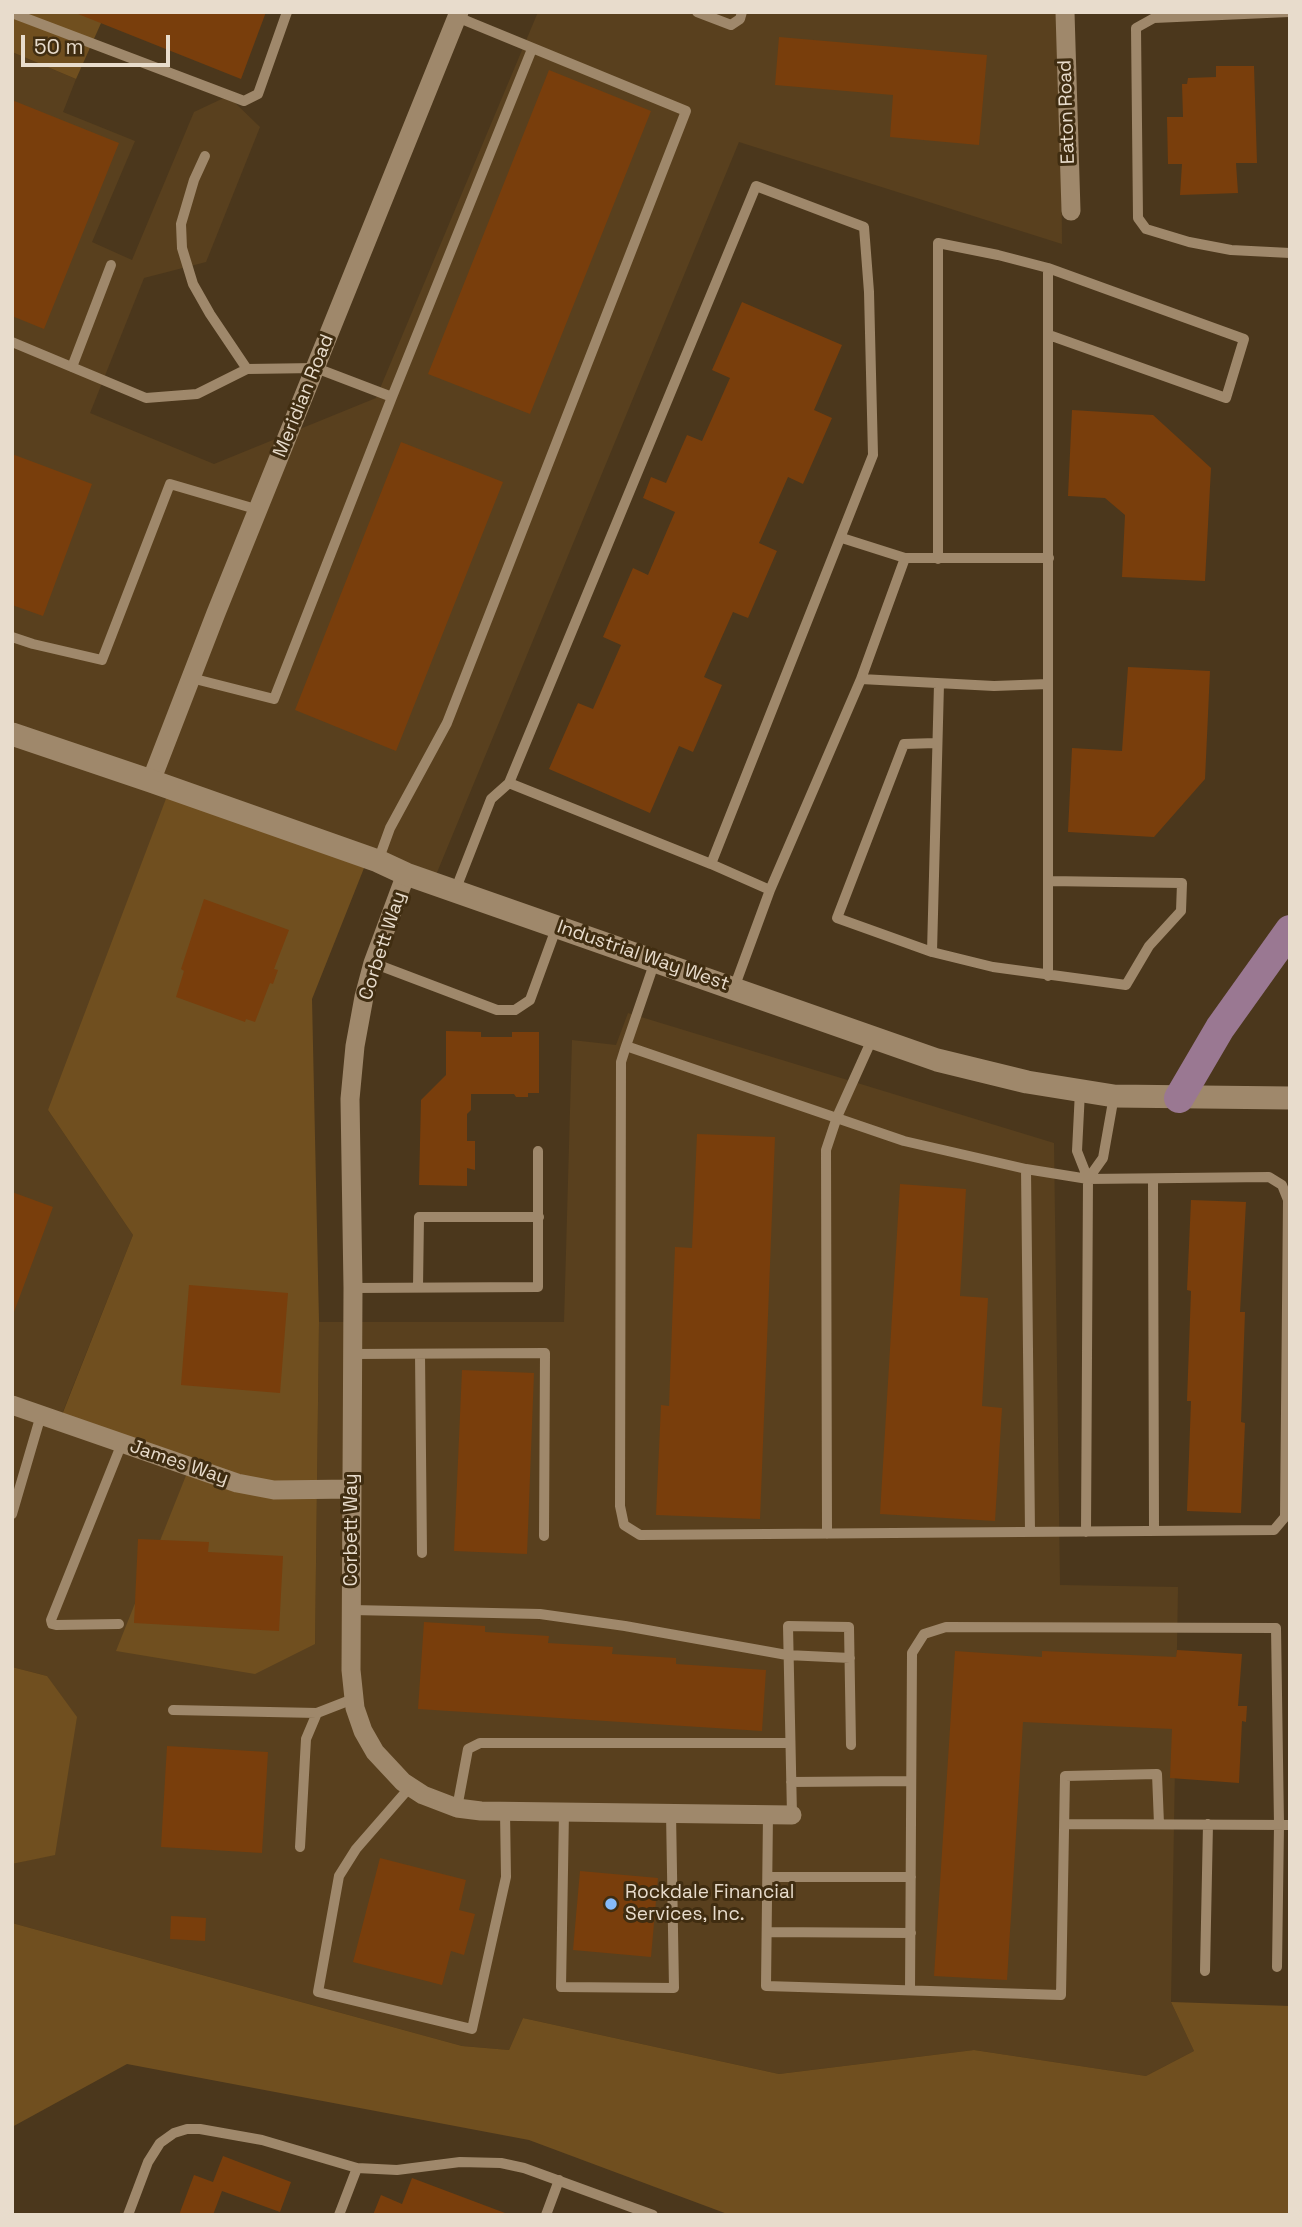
<!DOCTYPE html>
<style>
body{margin:0}
#map{position:relative;width:1302px;height:2227px;overflow:hidden;background:#4b371c;font-family:"Space Grotesk",sans-serif}
canvas{display:block}
.frame{position:absolute;inset:0;border:14px solid #e8dccc;pointer-events:none}
.scale{position:absolute;left:21px;top:35px;width:149px;height:32px;box-sizing:border-box;border:4px solid #e8dccc;border-top:0;padding-left:9px;font-size:21px;line-height:24px;white-space:nowrap;color:#e8dccc;-webkit-text-stroke:5px #402d11;paint-order:stroke}
</style>
<div id="map">
<canvas width="1302" height="2227"></canvas>
<div class="frame"></div>
<div class="scale">50 m</div>
</div>
<script>
const ctx = document.querySelector('canvas').getContext('2d');
ctx.lineJoin = 'round';
function fill(path, color) {
  ctx.fillStyle = color;
  ctx.fill(path, 'evenodd');
}
function poly(rows) {
  const path = new Path2D();
  for (const r of rows) {
    path.moveTo(r[0], r[1]);
    for (let i = 2; i < r.length; i += 2) path.lineTo(r[i], r[i + 1]);
  }
  return path;
}
function stroke(path, color, width, dash) {
  ctx.strokeStyle = color;
  ctx.lineWidth = width;
  ctx.lineCap = dash ? 'butt' : 'round';
  ctx.setLineDash(dash || []);
  ctx.stroke(path);
}
function drawText(font, color, halo, rows, align = 'center') {
  ctx.font = font + ' "Space Grotesk",sans-serif';
  ctx.lineWidth = 6;
  ctx.setLineDash([]);
  ctx.textBaseline = 'middle';
  ctx.strokeStyle = halo;
  ctx.fillStyle = color;
  for (const [text, x, y, turn = 0] of rows) {
    ctx.save();
    ctx.translate(x, y);
    ctx.rotate((+turn || 0) * Math.PI / 180);
    ctx.textAlign = isNaN(turn) ? turn : align;
    if (halo) ctx.strokeText(text, 0, 0);
    ctx.fillText(text, 0, 0);
    ctx.restore();
  }
}
const built = poly([
 [538,12,1060,12,1062,244,739,142,431,887,345,855,48,1110,133,1235,58,1424,189,1468,315,1644,319,1322,564,1322,572,1040,616,1045,628,1013,1054,1143,1060,1585,1178,1587,1171,2002,1194,2051,1146,2076,974,2050,779,2074,523,2018,509,2050,462,2046,12,1923,12,1864,55,1854,47,1676,12,1667,12,52,76,79,63,112,135,141,92,242,132,260,194,112,228,96,260,127,206,262,144,278,90,413,214,464,376,398]
]);
const green = poly([
 [12,12,106,12,76,79,12,52],
 [167,796,366,863,312,999,319,1322,315,1644,255,1674,116,1651,189,1468,58,1425,133,1235,48,1110],
 [12,1667,47,1676,77,1717,55,1855,12,1864],
 [12,1923,462,2046,509,2050,523,2018,779,2074,974,2050,1146,2076,1194,2051,1171,2002,1290,2006,1290,2215,730,2215,529,2140,127,2064,12,2127]
]);
const building = poly([
 [73,12,266,12,241,79],
 [779,37,987,55,979,145,890,137,893,95,775,85],
 [1216,66,1254,66,1257,163,1236,163,1238,193,1180,195,1182,164,1168,164,1167,117,1183,117,1182,84,1187,84,1188,78,1216,77],
 [549,70,651,111,530,414,428,374],
 [12,100,119,143,44,329,12,316],
 [742,302,842,345,814,410,832,418,803,484,788,477,759,543,777,551,748,618,733,612,704,677,722,685,693,752,679,746,650,813,549,769,578,703,593,709,621,645,603,637,633,568,648,575,675,512,643,498,651,477,666,483,687,435,702,441,730,378,712,370],
 [1072,410,1153,415,1211,468,1205,581,1122,577,1125,515,1105,498,1068,496],
 [401,442,503,482,396,751,295,710],
 [12,454,92,484,43,616,12,605],
 [1128,667,1210,671,1205,779,1154,837,1068,832,1072,748,1122,751],
 [204,899,289,930,274,969,278,970,273,984,270,983,255,1022,246,1019,245,1022,176,997,184,971,181,969],
 [446,1031,481,1032,481,1037,512,1037,512,1032,539,1032,539,1093,528,1093,528,1097,516,1097,514,1094,471,1094,471,1110,467,1114,467,1141,475,1141,475,1170,467,1168,467,1186,419,1185,421,1100,446,1075],
 [697,1134,775,1137,760,1519,656,1515,661,1405,669,1406,675,1247,692,1248],
 [900,1184,966,1189,960,1296,988,1298,982,1406,1002,1408,995,1521,880,1514],
 [12,1192,53,1207,14,1312,12,1311],
 [1191,1200,1246,1202,1240,1312,1245,1312,1241,1422,1245,1423,1241,1513,1187,1511,1191,1401,1187,1401,1191,1291,1187,1290],
 [189,1285,288,1293,280,1393,181,1385],
 [462,1370,534,1373,527,1554,454,1551],
 [138,1539,209,1542,208,1552,283,1556,279,1631,134,1623],
 [424,1622,485,1626,485,1632,549,1636,548,1643,613,1647,612,1654,676,1658,676,1664,766,1670,762,1731,418,1709],
 [1177,1650,1242,1654,1238,1706,1247,1706,1246,1722,1242,1721,1239,1783,1170,1778,1172,1729,1023,1722,1007,1980,934,1976,955,1651,1042,1657,1042,1651,1176,1657],
 [167,1746,268,1752,262,1853,161,1847],
 [380,1858,466,1880,459,1910,475,1914,464,1955,451,1951,442,1985,353,1962],
 [580,1871,658,1878,651,1957,573,1950],
 [171,1916,206,1918,205,1941,170,1939],
 [223,2156,291,2182,280,2212,222,2191,213,2215,179,2215,194,2175,213,2182],
 [412,2178,505,2213,504,2215,373,2215,381,2195,402,2204]
]);
const service = poly([
 [697,12,731,25,740,19,742,12],
 [1289,12,1154,18,1136,28,1138,218,1146,229,1189,242,1231,250,1290,253],
 [12,13,244,101,258,94,287,12],
 [205,156,194,180,181,224,182,248,193,284,210,314,247,369],
 [12,342,146,398,197,394,247,369,316,368,392,397],
 [72,367,111,265],
 [842,538,905,558,1049,558],
 [938,559,938,243,998,255,1048,268,1244,339,1226,398,1049,335],
 [12,637,33,644,102,660,170,484,259,510],
 [191,678,274,699,392,397,532,49],
 [861,679,994,686,1048,684],
 [936,743,904,744,837,918,932,952,993,967,1126,985,1149,946,1181,911,1182,883,1048,881],
 [509,783,711,864,770,890],
 [378,861,390,828,447,723,686,111,457,17],
 [455,891,491,799,509,783,756,186,864,227,869,292,873,455,711,864],
 [932,952,939,684],
 [373,963,497,1010,515,1010,530,1000,557,926],
 [1048,976,1048,268],
 [734,988,770,890,861,679,905,558],
 [626,1046,904,1141,1026,1169,1088,1179,1269,1177,1282,1185,1288,1200,1285,1517,1274,1530,640,1535,624,1525,620,1506,621,1062,626,1046,655,961],
 [1080,1091,1077,1151,1088,1179,1086,1532],
 [1026,1169,1030,1532],
 [1088,1179,1103,1158,1114,1096],
 [1153,1179,1154,1531],
 [418,1287,419,1217,539,1217],
 [353,1288,538,1287,538,1151],
 [353,1354,545,1353,544,1536],
 [420,1354,422,1553],
 [12,1514,41,1415],
 [827,1534,826,1150,837,1117,873,1037],
 [352,1610,540,1614,625,1626,787,1655,850,1658],
 [119,1624,56,1625,52,1624,51,1620,122,1443],
 [173,1710,317,1713,353,1699],
 [791,1782,911,1781],
 [410,1787,356,1849,339,1876,318,1992,472,2029,506,1877,505,1812],
 [457,1808,468,1749,480,1743,790,1743],
 [564,1812,561,1987,674,1988,671,1813],
 [768,1814,766,1986,1061,1995,1065,1776,1157,1774,1159,1824],
 [792,1815,788,1626,849,1627,851,1745],
 [1065,1824,1290,1825],
 [300,1847,306,1739,317,1713],
 [768,1877,911,1877],
 [767,1932,911,1933],
 [1205,1971,1208,1824],
 [910,1990,912,1653,924,1634,946,1627,1276,1628,1279,1825,1277,1967],
 [128,2215,148,2162,160,2143,174,2133,187,2129,200,2129,262,2140,357,2168,397,2170,460,2162,501,2163,524,2168,653,2215],
 [339,2215,357,2168],
 [546,2215,559,2180]
]);
const minor = poly([
 [1065,12,1071,211],
 [151,781,216,613,459,12],
 [406,874,373,963,364,997,355,1046,350,1099,353,1288,351,1670,355,1708,363,1731,375,1752,403,1782,423,1795,457,1808,481,1811,792,1815],
 [12,1405,237,1483,274,1490,351,1489]
]);
const tertiary = poly([
 [12,734,151,781,378,861,406,874,937,1060,1027,1082,1114,1096,1290,1098]
]);
const primary = poly([
 [1179,1098,1220,1028,1290,930]
]);
const markers = [
 [611,1904,7,"#86bbfb"]
];
const streetNames = [
 ["Eaton Road",1067,112,-92],
 ["Meridian Road",304,396,-68],
 ["Corbett Way",383,946,-72],
 ["Industrial Way West",643,956,19],
 ["James Way",179,1463,19],
 ["Corbett Way",352,1530,-90]
];
const poiNames = [
 ["Rockdale Financial",625,1893],
 ["Services, Inc.",625,1915]
];
fill(built, '#59401e');
fill(green, '#704f1f');
fill(building, '#793e0c');
stroke(service, '#9f886b', 10);
stroke(minor, '#9f886b', 19);
stroke(tertiary, '#9f886b', 23);
stroke(primary, '#9a7892', 30);
for (const [x, y, r, color] of markers) {
  const dot = new Path2D();
  dot.arc(x, y, r, 0, 2 * Math.PI);
  ctx.fillStyle = color;
  ctx.fill(dot);
  stroke(dot, '#402d11', 2.5);
}
drawText('19px', '#e8dccc', '#402d11', streetNames);
drawText('19px', '#e8dccc', '#402d11', poiNames, 'left');
</script>
